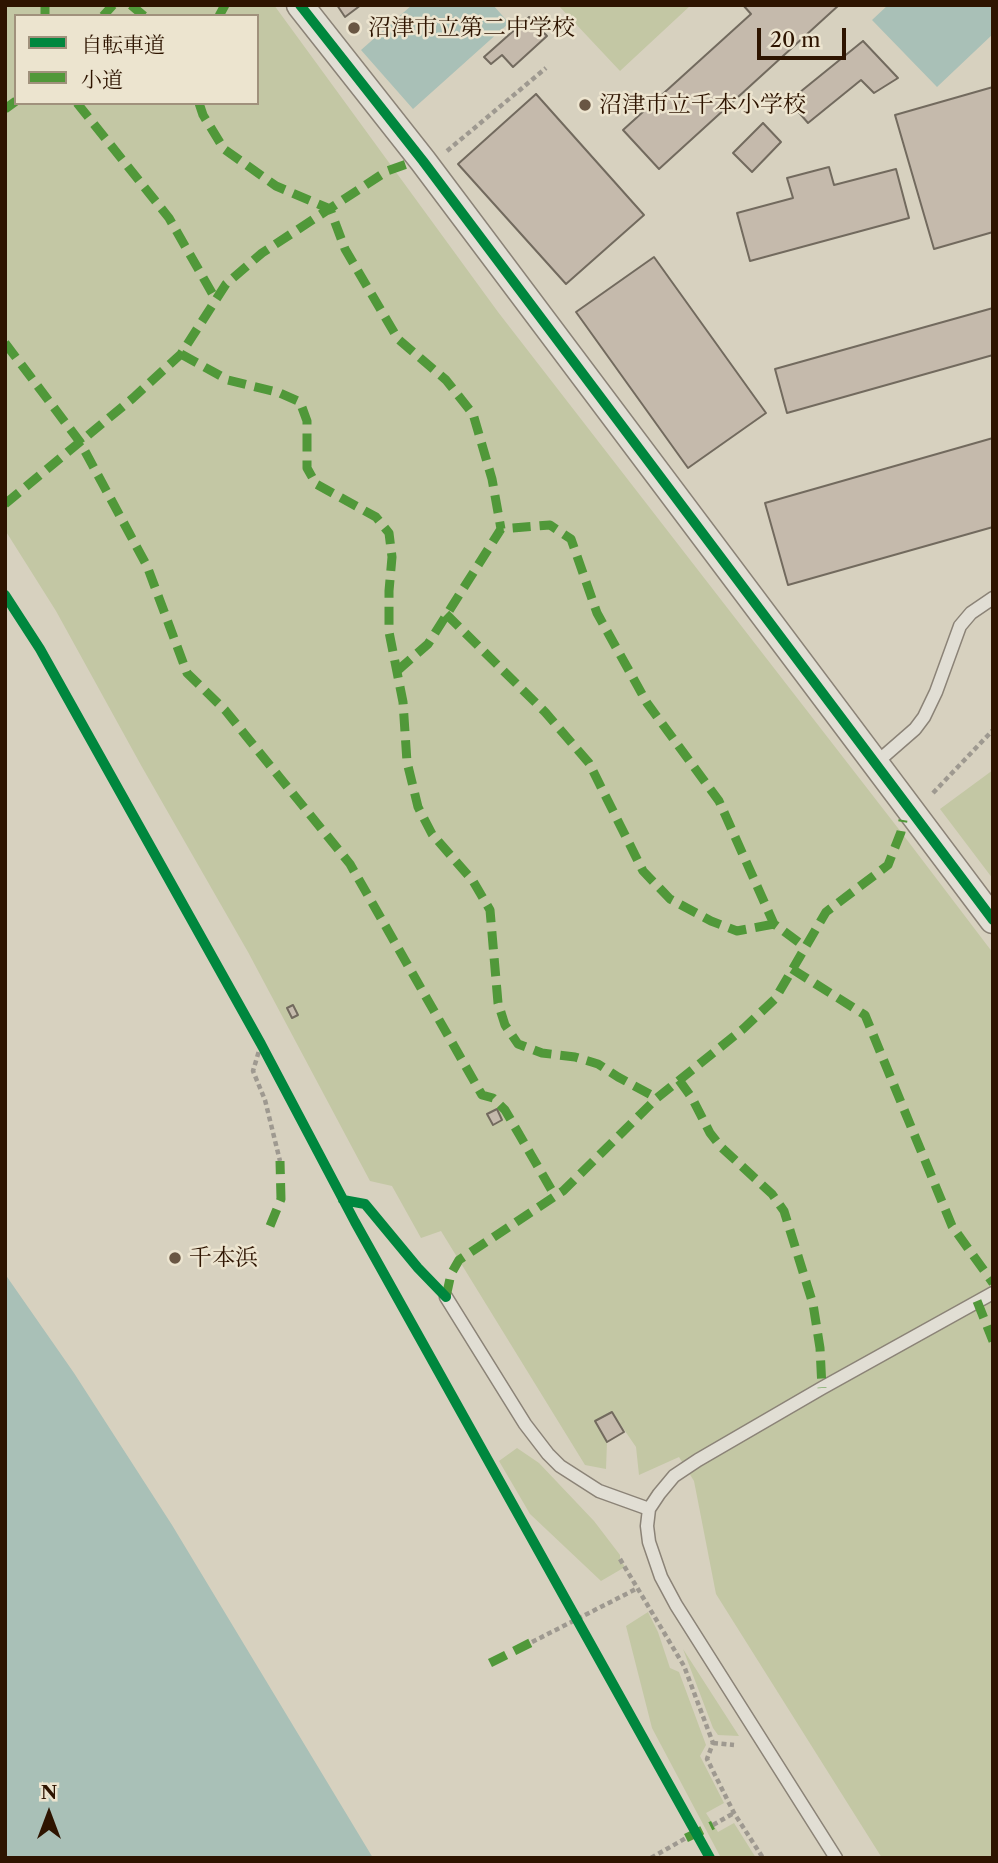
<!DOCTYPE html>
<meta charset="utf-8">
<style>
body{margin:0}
#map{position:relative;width:998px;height:1863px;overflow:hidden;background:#d7d1bf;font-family:"Libre Caslon Text","Noto Serif JP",serif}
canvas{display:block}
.frame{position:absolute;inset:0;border:7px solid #2e1400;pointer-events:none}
.legend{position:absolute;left:14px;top:14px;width:245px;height:91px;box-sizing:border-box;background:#ece4cf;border:2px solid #a0917c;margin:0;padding:9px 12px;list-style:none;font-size:21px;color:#2e1400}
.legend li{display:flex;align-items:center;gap:14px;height:35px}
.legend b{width:35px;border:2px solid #a0917c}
.north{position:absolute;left:14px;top:1779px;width:70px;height:70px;-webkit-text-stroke:5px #ece4cf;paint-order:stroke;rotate:0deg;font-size:19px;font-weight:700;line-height:28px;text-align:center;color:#2e1400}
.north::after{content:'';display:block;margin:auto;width:24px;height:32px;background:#2e1400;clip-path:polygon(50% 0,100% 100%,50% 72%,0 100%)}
.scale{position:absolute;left:757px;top:28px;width:89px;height:32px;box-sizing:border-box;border:4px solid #2e1400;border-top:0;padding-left:9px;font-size:21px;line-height:24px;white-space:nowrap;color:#2e1400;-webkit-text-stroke:5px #ece4cf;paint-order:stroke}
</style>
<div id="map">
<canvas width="998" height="1863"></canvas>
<div class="frame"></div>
<ul class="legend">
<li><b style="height:9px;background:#00873e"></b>自転車道</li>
<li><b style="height:9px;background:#509839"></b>小道</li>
</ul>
<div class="north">N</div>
<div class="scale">20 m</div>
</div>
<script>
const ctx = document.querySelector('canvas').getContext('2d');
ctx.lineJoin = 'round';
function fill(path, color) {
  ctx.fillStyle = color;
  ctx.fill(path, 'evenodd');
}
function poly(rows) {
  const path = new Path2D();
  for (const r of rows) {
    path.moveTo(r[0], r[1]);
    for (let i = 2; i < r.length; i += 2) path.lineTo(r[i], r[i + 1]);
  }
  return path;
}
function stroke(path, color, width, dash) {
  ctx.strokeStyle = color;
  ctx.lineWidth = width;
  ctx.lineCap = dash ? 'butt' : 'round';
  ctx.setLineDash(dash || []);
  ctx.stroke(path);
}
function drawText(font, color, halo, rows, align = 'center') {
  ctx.font = font + ' "Libre Caslon Text","Noto Serif JP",serif';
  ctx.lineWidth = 5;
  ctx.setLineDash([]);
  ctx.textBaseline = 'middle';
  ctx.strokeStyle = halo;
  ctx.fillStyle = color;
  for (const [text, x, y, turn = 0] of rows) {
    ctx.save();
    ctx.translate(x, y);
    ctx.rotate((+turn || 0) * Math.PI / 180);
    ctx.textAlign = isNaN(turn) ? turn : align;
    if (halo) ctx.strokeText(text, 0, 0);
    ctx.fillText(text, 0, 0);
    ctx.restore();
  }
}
const green = poly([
 [5,5,274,5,498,312,901,832,993,953,993,1858,882,1858,716,1594,694,1481,679,1457,639,1475,636,1447,612,1412,596,1421,607,1442,606,1469,585,1465,441,1231,421,1238,392,1186,370,1181,248,952,142,767,56,611,5,530],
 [16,16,257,16,257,103,16,103],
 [558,5,691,5,620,71],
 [993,770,993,879,940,809],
 [517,1448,539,1463,594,1521,620,1555,620,1559,625,1567,601,1581,530,1514,499,1461],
 [648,1612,658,1632,670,1668,679,1672,706,1745,700,1756,724,1803,706,1813,718,1832,734,1823,756,1858,721,1858,652,1728,626,1626],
 [683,1649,739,1736,718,1735,713,1728]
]);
const water = poly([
 [412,5,493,5,509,23,413,109,361,50],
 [888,5,993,5,993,34,937,87,872,20],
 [5,1274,74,1373,172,1525,373,1858,5,1858]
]);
const building = poly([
 [337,5,361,5,345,17,337,5],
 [743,5,839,5,659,169,623,130,751,14,743,5],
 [529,17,547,36,513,67,502,55,491,64,484,57,529,17],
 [863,41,898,78,874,93,861,80,808,123,789,101,863,41],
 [993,87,993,232,934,249,895,115,993,87],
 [536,94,644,215,566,284,458,164,536,94],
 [763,123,781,142,752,172,733,153,763,123],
 [829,167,834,185,896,169,909,218,750,261,737,213,793,198,787,178,829,167],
 [654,257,766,413,688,468,576,312,654,257],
 [993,308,993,355,787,413,775,369,993,308],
 [993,438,993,527,788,585,765,503,993,438],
 [293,1005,298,1015,292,1018,287,1008,293,1005],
 [497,1109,502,1120,493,1125,487,1114,497,1109],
 [612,1412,624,1432,607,1442,595,1421,612,1412]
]);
const path = poly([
 [447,151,546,68],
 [933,793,993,730],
 [261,1044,253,1071,265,1100,280,1161],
 [620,1559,684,1666,713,1743,707,1759,734,1813,763,1858],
 [532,1642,638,1588],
 [713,1743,734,1745],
 [713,1825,734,1813],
 [651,1858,686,1838]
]);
const lane = poly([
 [876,763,915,729,924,717,936,692,960,626,971,613,993,598],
 [446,1297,525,1424,548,1454,560,1466,599,1491,649,1509],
 [836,1858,676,1605,661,1577,649,1542,647,1526,649,1509,659,1494,674,1476,698,1460,822,1388,993,1293]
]);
const street = poly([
 [300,5,423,161,993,920]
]);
const quiet = poly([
 [45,5,45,16],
 [131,5,144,16],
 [103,16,113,5],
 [219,16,225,5],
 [77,103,169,218,216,300],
 [199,103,203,115,224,149,276,186,330,209,345,249,398,339,446,380,473,414,492,479,501,529],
 [5,109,16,101],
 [5,343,80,442,147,566,187,673,225,710,350,864,482,1095,493,1098,505,1110,555,1196],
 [181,354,228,380,280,393,300,402,307,421,307,468,316,484,376,517,389,533,392,557,389,591,389,632,403,702,407,762,418,807,432,834,473,881,490,910,498,1003,505,1025,518,1044,542,1053,575,1057,598,1064,618,1077,657,1098],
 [5,504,133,398,181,354,226,284,262,253,387,171,407,164],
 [446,614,545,712,589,763,643,871,670,899,711,921,737,931,774,924],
 [397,671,428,644,501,529,550,525,571,539,597,613,647,703,719,801,774,924,805,947],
 [792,969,865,1015,952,1226,993,1283],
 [679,1080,692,1098,710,1133,721,1147,772,1194,784,1211,813,1304,820,1348,822,1388],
 [270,1226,281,1199,280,1161],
 [446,1297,451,1274,459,1260,563,1191,657,1098,743,1029,775,999,826,912,888,865,901,832,903,820],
 [977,1301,993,1341],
 [490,1663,532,1642],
 [686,1838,713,1825]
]);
const cycleway = poly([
 [300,5,423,161,993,920],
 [5,595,40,649,261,1044,355,1222,710,1858],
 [343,1200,365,1204,418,1268,446,1297]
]);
const markers = [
 [354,28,7,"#695643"],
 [585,105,7,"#695643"],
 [175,1258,7,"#695643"]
];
const poiNames = [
 ["沼津市立第二中学校",368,28],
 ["沼津市立千本小学校",599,105],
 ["千本浜",189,1258]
];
fill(green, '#c3c7a4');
fill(water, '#a9c0b7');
fill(building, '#c5baac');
stroke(building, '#726a5e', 2);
stroke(lane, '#8b8377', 15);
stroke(street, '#8b8377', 29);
stroke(path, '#9e9990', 4.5, [5, 3.5]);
stroke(lane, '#e1ded4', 12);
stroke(street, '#e1ded4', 26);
stroke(quiet, '#509839', 9, [18, 9]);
stroke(cycleway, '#00873e', 10);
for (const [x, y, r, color] of markers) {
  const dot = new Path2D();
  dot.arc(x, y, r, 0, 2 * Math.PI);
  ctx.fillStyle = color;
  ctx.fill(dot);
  stroke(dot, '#ece4cf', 2.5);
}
drawText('23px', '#2e1400', '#ece4cf', poiNames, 'left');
</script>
